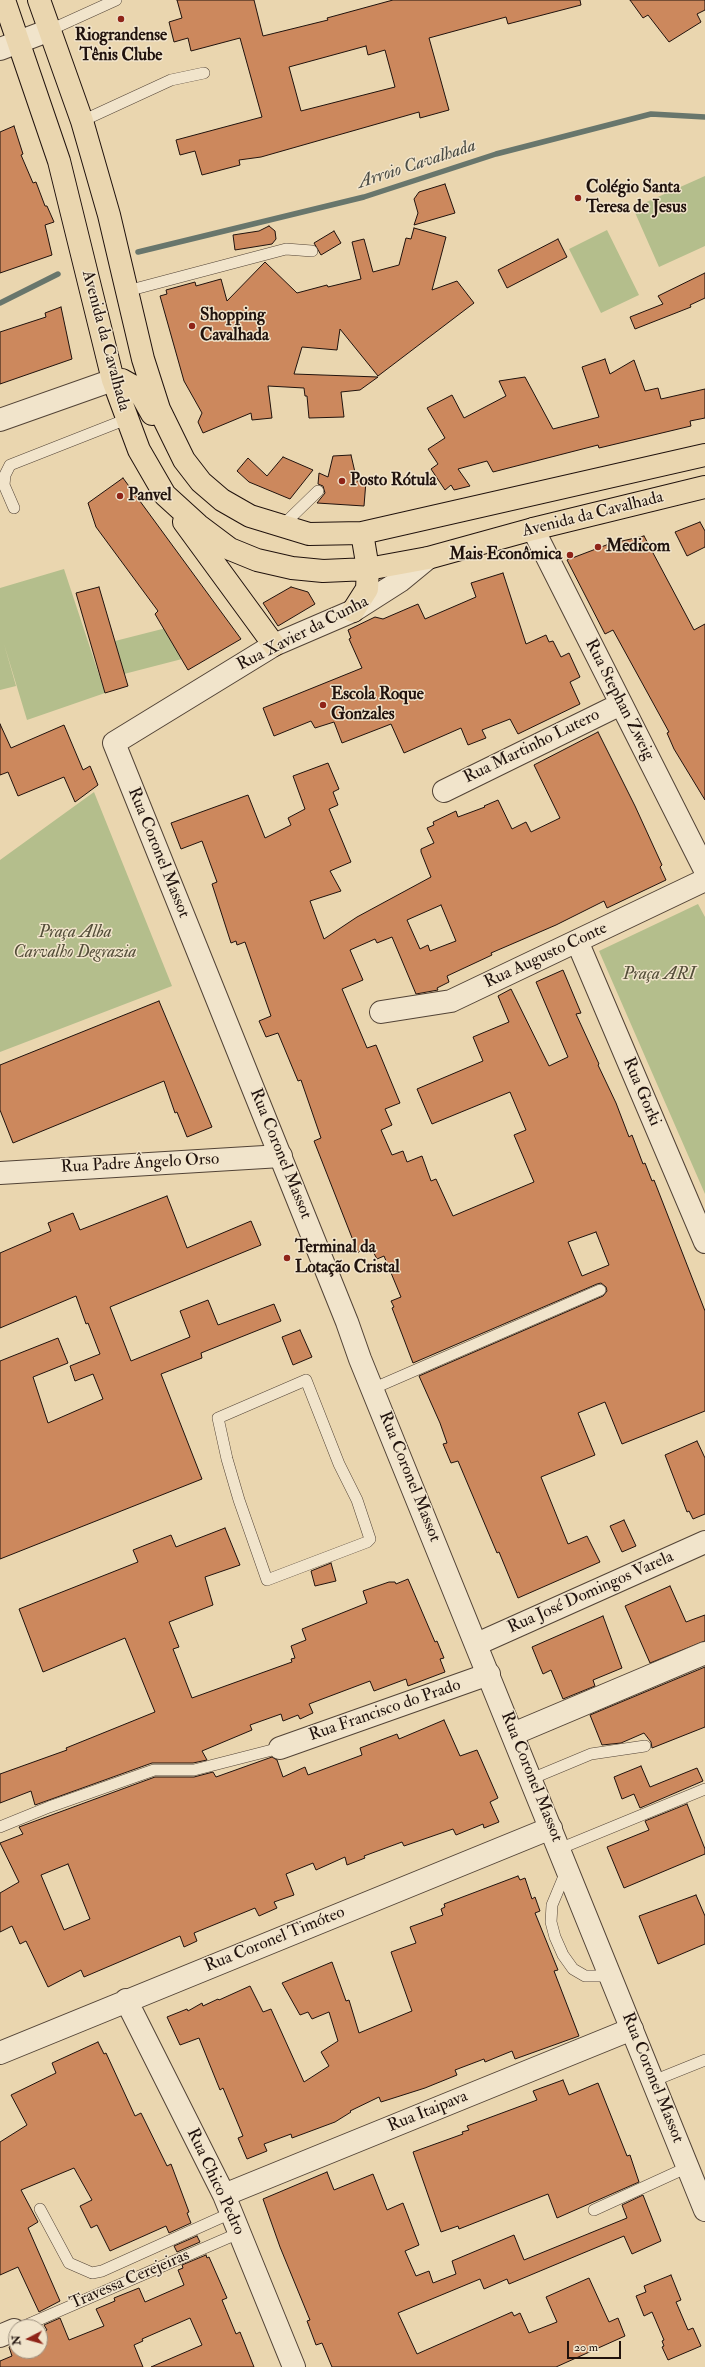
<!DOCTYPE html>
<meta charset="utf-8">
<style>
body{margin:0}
#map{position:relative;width:705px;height:2367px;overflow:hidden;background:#ead6af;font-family:"IM FELL Double Pica",serif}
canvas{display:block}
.north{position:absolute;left:8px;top:2319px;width:40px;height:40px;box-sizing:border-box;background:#f1e4cb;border:1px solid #9d907f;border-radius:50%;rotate:264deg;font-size:11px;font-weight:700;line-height:16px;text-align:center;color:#20120d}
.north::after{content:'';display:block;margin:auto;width:14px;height:18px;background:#8f2418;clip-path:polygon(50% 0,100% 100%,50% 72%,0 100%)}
.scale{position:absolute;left:567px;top:2341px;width:54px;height:18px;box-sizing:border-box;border:2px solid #20120d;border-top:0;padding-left:5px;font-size:12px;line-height:14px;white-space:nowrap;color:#20120d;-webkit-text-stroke:3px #f1e4cb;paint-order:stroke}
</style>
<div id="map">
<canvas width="705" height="2367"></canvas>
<div class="north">N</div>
<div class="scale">20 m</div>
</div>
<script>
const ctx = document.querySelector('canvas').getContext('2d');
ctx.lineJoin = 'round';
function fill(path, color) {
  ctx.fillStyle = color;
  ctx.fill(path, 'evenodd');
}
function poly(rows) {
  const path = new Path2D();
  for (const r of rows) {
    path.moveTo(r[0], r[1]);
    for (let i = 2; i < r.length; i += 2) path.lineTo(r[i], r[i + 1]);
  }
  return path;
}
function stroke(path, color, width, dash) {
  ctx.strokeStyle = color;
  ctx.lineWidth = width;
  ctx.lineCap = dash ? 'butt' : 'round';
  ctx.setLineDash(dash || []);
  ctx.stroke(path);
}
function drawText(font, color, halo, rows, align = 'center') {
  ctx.font = font + ' "IM FELL Double Pica",serif';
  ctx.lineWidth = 3;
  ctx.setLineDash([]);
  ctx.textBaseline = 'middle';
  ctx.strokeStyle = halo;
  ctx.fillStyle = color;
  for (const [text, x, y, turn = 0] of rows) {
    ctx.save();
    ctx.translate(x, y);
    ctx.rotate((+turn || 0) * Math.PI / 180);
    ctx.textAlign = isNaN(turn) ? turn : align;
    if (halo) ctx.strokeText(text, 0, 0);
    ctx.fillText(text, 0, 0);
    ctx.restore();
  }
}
const green = poly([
 [705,176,705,246,659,267,633,208],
 [607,230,639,295,601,313,569,249],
 [64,569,105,693,27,720,4,644,16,686,0,690,0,588],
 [174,626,182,659,124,674,115,641],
 [94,792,172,986,0,1052,0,860],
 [698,904,705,917,705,1194,599,951]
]);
const stream = poly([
 [138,252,364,197,496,154,651,114,705,117],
 [0,303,58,274]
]);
const building = poly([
 [177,0,254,0,263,36,328,20,327,18,393,0,580,0,581,5,508,24,506,17,429,38,449,110,420,118,419,112,261,157,239,160,240,165,202,175,195,151,180,155,176,140,262,117,240,38,191,51,188,38,174,42,169,22,182,18,177,0],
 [366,46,368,55,385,50,395,87,301,111,289,67,366,46],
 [630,0,705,0,705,10,697,14,701,22,669,42,648,15,643,18,630,0],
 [14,126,23,154,21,155,33,183,36,182,45,206,47,206,54,222,45,225,52,255,0,273,0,132,14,126],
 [445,184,455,213,414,225,418,213,414,199,419,192,445,184],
 [269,226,275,231,276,239,272,244,235,250,233,235,259,231,269,226],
 [414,228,446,237,432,290,457,281,474,303,378,376,340,329,337,350,302,347,294,374,378,377,360,390,341,392,344,417,309,418,307,396,305,396,304,388,268,386,272,418,252,420,251,413,203,433,198,422,202,413,184,381,160,296,167,294,166,290,195,282,196,286,221,279,227,301,265,262,297,293,327,285,328,287,361,279,352,242,364,239,373,272,399,265,406,238,411,239,414,228],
 [334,231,341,243,321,255,314,243,334,231],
 [558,239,567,257,507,288,498,270,558,239],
 [705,273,705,298,690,305,691,307,635,329,630,317,663,304,658,296,705,273],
 [61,307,72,359,0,384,0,332,46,317,45,313,61,307],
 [605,359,610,374,634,360,645,391,658,388,661,399,705,389,705,418,690,421,691,426,599,448,598,445,493,472,487,461,458,469,470,486,454,490,451,485,445,490,431,469,438,464,428,449,445,438,427,408,452,395,464,418,506,396,499,381,525,377,553,429,599,417,582,367,605,359],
 [351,455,357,481,366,481,364,506,317,503,325,493,323,486,318,484,319,473,328,477,333,456,351,455],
 [283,457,313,470,290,499,249,482,237,471,248,458,267,476,283,457],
 [123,478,241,639,188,670,155,614,158,611,96,527,88,503,123,478],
 [700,522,705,531,705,547,687,556,675,532,700,522],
 [644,536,694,630,705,624,705,800,674,749,667,733,669,732,613,630,605,634,567,560,609,544,644,536],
 [503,573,526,644,546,635,549,642,553,641,561,657,569,653,580,677,570,682,580,704,518,734,510,719,482,730,486,738,468,745,461,728,404,753,391,724,342,743,334,722,315,728,311,721,274,736,263,708,362,668,349,639,351,638,348,630,375,617,383,619,418,604,425,619,476,597,471,583,503,573],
 [99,587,128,686,105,693,76,593,99,587],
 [291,587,308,592,315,604,278,626,263,603,291,587],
 [0,724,11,748,64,725,83,770,90,766,98,785,75,802,64,777,18,796,8,772,0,775,0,724],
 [598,732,635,806,662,865,660,867,666,880,607,908,604,901,556,925,491,953,492,955,447,976,449,982,437,988,438,990,416,994,392,937,377,943,375,939,350,950,363,980,342,989,367,1048,376,1045,400,1103,385,1109,392,1125,381,1130,392,1155,403,1151,407,1162,422,1156,431,1181,436,1179,453,1216,534,1182,514,1135,526,1130,510,1092,432,1124,417,1089,483,1061,473,1037,509,1022,498,996,511,989,549,1066,568,1057,536,982,563,970,581,1013,576,1014,599,1064,598,1065,616,1103,629,1137,632,1135,643,1164,645,1163,652,1181,654,1180,705,1311,705,1411,622,1444,605,1402,578,1413,595,1455,541,1477,568,1544,587,1536,600,1562,518,1598,499,1552,497,1553,458,1461,451,1463,443,1444,447,1443,440,1423,419,1376,603,1296,607,1291,606,1287,601,1283,597,1284,413,1363,392,1308,394,1307,391,1301,401,1297,384,1256,377,1259,368,1242,358,1253,314,1141,321,1138,301,1080,298,1081,278,1033,266,1037,259,1021,271,1016,245,942,237,945,236,941,231,943,212,884,217,882,202,841,181,849,171,823,248,795,265,838,291,825,288,818,305,809,293,776,328,763,339,789,333,792,338,805,329,809,351,862,330,871,341,891,310,901,324,939,357,917,431,877,421,852,421,849,434,843,427,828,434,825,433,822,456,811,458,817,485,807,484,806,498,800,512,829,526,822,531,832,560,818,534,765,598,732],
 [441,905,456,941,430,951,428,945,420,949,407,920,441,905],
 [596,1232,609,1265,582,1276,568,1242,596,1232],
 [159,1001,212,1127,187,1137,177,1112,175,1113,164,1081,13,1143,0,1110,0,1065,159,1001],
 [167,1196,187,1248,251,1221,261,1245,110,1307,131,1361,190,1337,180,1311,208,1300,218,1325,274,1304,281,1321,201,1353,202,1358,161,1374,202,1479,0,1559,0,1361,58,1338,68,1363,33,1377,48,1423,103,1399,93,1374,75,1381,70,1366,100,1354,88,1323,86,1324,76,1296,0,1328,0,1253,51,1231,48,1223,73,1213,80,1230,167,1196],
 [300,1330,312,1357,293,1365,282,1337,300,1330],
 [697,1441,705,1458,705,1514,693,1519,689,1511,687,1512,665,1455,697,1441],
 [624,1520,636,1546,622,1552,610,1526,624,1520],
 [225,1528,240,1565,205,1577,213,1605,169,1622,179,1647,173,1649,192,1698,292,1662,291,1659,295,1658,291,1646,306,1640,302,1629,367,1603,363,1591,389,1582,395,1582,396,1584,408,1579,435,1642,437,1641,444,1658,440,1659,445,1672,408,1686,406,1679,374,1691,370,1681,309,1704,313,1713,300,1719,298,1715,283,1721,281,1714,250,1725,252,1730,202,1751,207,1760,193,1763,152,1763,35,1805,31,1791,0,1803,0,1774,67,1750,66,1748,155,1712,125,1638,43,1672,19,1609,138,1562,133,1550,171,1535,176,1547,225,1528],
 [331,1563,336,1581,315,1586,311,1571,331,1563],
 [670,1586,686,1622,705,1615,705,1641,650,1663,625,1606,670,1586],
 [603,1616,622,1668,593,1680,595,1686,563,1699,551,1670,543,1674,532,1647,603,1616],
 [705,1667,705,1727,652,1748,651,1742,644,1733,621,1743,602,1745,590,1715,705,1667],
 [444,1720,460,1756,477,1750,498,1798,490,1802,499,1822,484,1828,483,1824,456,1835,453,1829,404,1846,402,1842,364,1856,365,1858,347,1865,345,1857,316,1870,313,1863,286,1874,294,1895,274,1902,277,1908,259,1916,255,1908,194,1933,197,1941,184,1947,180,1936,84,1977,81,1970,48,1987,26,1941,20,1944,12,1926,0,1932,0,1893,19,1882,0,1843,23,1834,19,1827,155,1777,194,1777,213,1772,216,1777,272,1757,277,1760,283,1777,305,1767,308,1775,362,1755,360,1748,397,1734,399,1739,444,1720],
 [68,1864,90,1919,64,1930,41,1875,68,1864],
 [641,1766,650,1787,697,1768,703,1781,640,1808,634,1794,622,1799,614,1777,641,1766],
 [687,1804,705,1849,705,1854,624,1888,607,1847,649,1830,645,1821,687,1804],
 [518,1876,520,1880,525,1878,532,1899,535,1897,540,1911,535,1913,558,1970,554,1971,579,2036,515,2059,512,2051,485,2062,484,2059,455,2070,457,2075,425,2088,381,2102,379,2097,350,2111,351,2112,335,2122,292,2138,291,2134,264,2144,267,2151,247,2159,238,2138,243,2136,223,2088,220,2090,199,2038,180,2045,167,2017,187,2009,188,2011,202,2003,203,2006,218,1999,219,2000,250,1986,263,2012,271,2009,304,2082,329,2066,321,2052,338,2041,329,2012,312,2019,308,2012,300,2015,282,1983,332,1962,346,2001,349,2000,359,2033,412,2011,391,1952,416,1943,410,1927,443,1915,441,1909,445,1907,444,1904,518,1876],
 [696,1895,705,1916,705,1944,658,1964,639,1916,696,1895],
 [98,2042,104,2054,106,2053,135,2116,141,2113,167,2166,171,2164,189,2212,187,2213,191,2223,169,2233,166,2226,110,2251,97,2225,91,2228,80,2206,92,2200,74,2168,21,2190,38,2222,28,2228,60,2301,39,2312,18,2267,0,2275,0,2142,27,2125,11,2095,56,2073,52,2063,98,2042],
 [563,2080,569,2095,598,2083,627,2156,630,2155,639,2182,557,2218,548,2194,459,2229,458,2226,441,2232,413,2152,463,2134,462,2132,469,2130,467,2126,537,2100,533,2091,563,2080],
 [327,2172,334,2190,373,2174,387,2210,403,2203,419,2245,405,2251,416,2276,429,2271,433,2283,456,2274,452,2261,514,2235,524,2260,627,2218,622,2205,643,2195,661,2241,632,2254,624,2236,509,2284,507,2279,484,2289,480,2279,398,2313,417,2354,512,2312,514,2316,520,2313,529,2333,557,2322,546,2297,589,2278,609,2322,618,2318,625,2336,556,2367,332,2367,322,2343,316,2345,307,2321,310,2320,280,2247,263,2199,327,2172],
 [197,2236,200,2242,177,2252,174,2246,197,2236],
 [206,2255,207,2258,209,2257,227,2298,222,2300,236,2334,240,2332,254,2367,151,2367,202,2345,190,2318,142,2339,143,2341,134,2345,143,2367,0,2367,0,2361,12,2356,9,2347,16,2344,16,2351,40,2351,40,2334,47,2330,44,2325,60,2318,69,2340,104,2326,96,2309,115,2301,114,2298,139,2288,145,2302,184,2285,178,2270,183,2268,182,2265,206,2255],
 [671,2275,681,2300,676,2302,688,2330,693,2328,701,2346,668,2360,662,2347,664,2346,662,2341,664,2340,652,2312,644,2316,636,2296,646,2292,644,2286,671,2275]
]);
const service = poly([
 [50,30,116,0],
 [82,121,171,80,204,73],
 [127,291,286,249,312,251],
 [14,508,4,485,5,475,10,465,127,419],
 [282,526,318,491],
 [306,1380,339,1464,357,1500,370,1539,367,1542,267,1580,239,1500,227,1459,218,1418,306,1380],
 [372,1389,600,1290],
 [531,1779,591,1754,645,1746],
 [0,1827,49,1807,154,1770,194,1770,280,1748],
 [559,1849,705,1789],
 [567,1869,552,1905,551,1922,555,1937,563,1955,573,1969,585,1976,611,1976],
 [653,2081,705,2060],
 [40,2209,69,2263,92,2273,102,2271,231,2213],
 [594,2210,688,2167],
 [22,2327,239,2233]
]);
const minor = poly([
 [533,529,705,870],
 [444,791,621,704],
 [577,941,705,1242],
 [381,1012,451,1001,705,880],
 [0,1173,281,1156],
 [477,1644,705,1542],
 [513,1734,705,1653],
 [280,1748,489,1674],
 [126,2000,224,2195,294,2367],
 [0,2053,551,1828],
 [224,2195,632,2029],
 [0,2336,14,2330]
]);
const tertiary = poly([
 [0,49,50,30],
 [0,420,113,380],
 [428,558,400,581,353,611,274,645,114,743,347,1322,360,1359,705,2210]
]);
const primary = poly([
 [4,0,59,161,113,380,139,450,165,495,198,525,230,549,257,560,292,568,323,571,368,569,428,558,533,529,705,487],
 [39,0,82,121,109,215,143,359,159,409,184,460,201,482,222,500,250,516,309,534,362,533,705,455],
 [113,380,122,380,138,389,152,414],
 [184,522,274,645],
 [353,611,367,589,368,569,362,533]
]);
const markers = [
 [121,19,4,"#8f2418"],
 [578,198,4,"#8f2418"],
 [192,326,4,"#8f2418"],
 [342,481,4,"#8f2418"],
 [120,496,4,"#8f2418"],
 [598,547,4,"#8f2418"],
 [570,555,4,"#8f2418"],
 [323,705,4,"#8f2418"],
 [287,1258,4,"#8f2418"]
];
const poiNames = [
 ["Riograndense",121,36,"center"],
 ["Tênis Clube",121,56,"center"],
 ["Colégio Santa",586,188],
 ["Teresa de Jesus",586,208],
 ["Shopping",200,316],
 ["Cavalhada",200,336],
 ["Posto Rótula",350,481],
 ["Panvel",128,496],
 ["Medicom",606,547],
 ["Mais Econômica",562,555,"right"],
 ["Escola Roque",331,695],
 ["Gonzales",331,715],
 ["Terminal da",295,1248],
 ["Lotação Cristal",295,1268]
];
const streetNames = [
 ["Avenida da Cavalhada",105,341,75],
 ["Avenida da Cavalhada",593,515,-14],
 ["Rua Xavier da Cunha",303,634,-27],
 ["Rua Stephan Zweig",619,700,63],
 ["Rua Martinho Lutero",532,747,-26],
 ["Rua Coronel Massot",158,853,68],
 ["Rua Augusto Conte",546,956,-25],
 ["Rua Gorki",641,1092,67],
 ["Rua Coronel Massot",280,1154,68],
 ["Rua Padre Ângelo Orso",140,1164,-3],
 ["Rua Coronel Massot",409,1477,68],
 ["Rua José Domingos Varela",591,1593,-24],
 ["Rua Francisco do Prado",385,1711,-19],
 ["Rua Coronel Massot",531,1777,68],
 ["Rua Coronel Timóteo",275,1940,-22],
 ["Rua Coronel Massot",652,2078,68],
 ["Rua Itaipava",428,2112,-22],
 ["Rua Chico Pedro",215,2182,65],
 ["Travessa Cerejeiras",130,2280,-23]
];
const parkNames = [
 ["Praça Alba",75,933],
 ["Carvalho Degrazia",75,953],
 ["Praça ARI",659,975]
];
const waterNames = [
 ["Arroio Cavalhada",417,165,-18]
];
fill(green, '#b4be8c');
stroke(stream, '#68766c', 5.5);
fill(building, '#cc885d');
stroke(building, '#20120d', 1);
stroke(service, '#524336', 12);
stroke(minor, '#524336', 24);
stroke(tertiary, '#524336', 24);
stroke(primary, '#20120d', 24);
stroke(service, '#f1e4cb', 11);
stroke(minor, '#f1e4cb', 22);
stroke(tertiary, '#f1e4cb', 22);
stroke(primary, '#ead6af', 22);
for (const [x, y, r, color] of markers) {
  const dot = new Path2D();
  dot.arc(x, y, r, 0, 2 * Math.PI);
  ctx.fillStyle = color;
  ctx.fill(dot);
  stroke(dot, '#f1e4cb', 1.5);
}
drawText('bold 17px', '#20120d', '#f1e4cb', poiNames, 'left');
drawText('17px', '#20120d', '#f1e4cb', streetNames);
drawText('italic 17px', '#544e39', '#f1e4cb', parkNames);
drawText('italic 18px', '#4a4c45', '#f1e4cb', waterNames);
</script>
